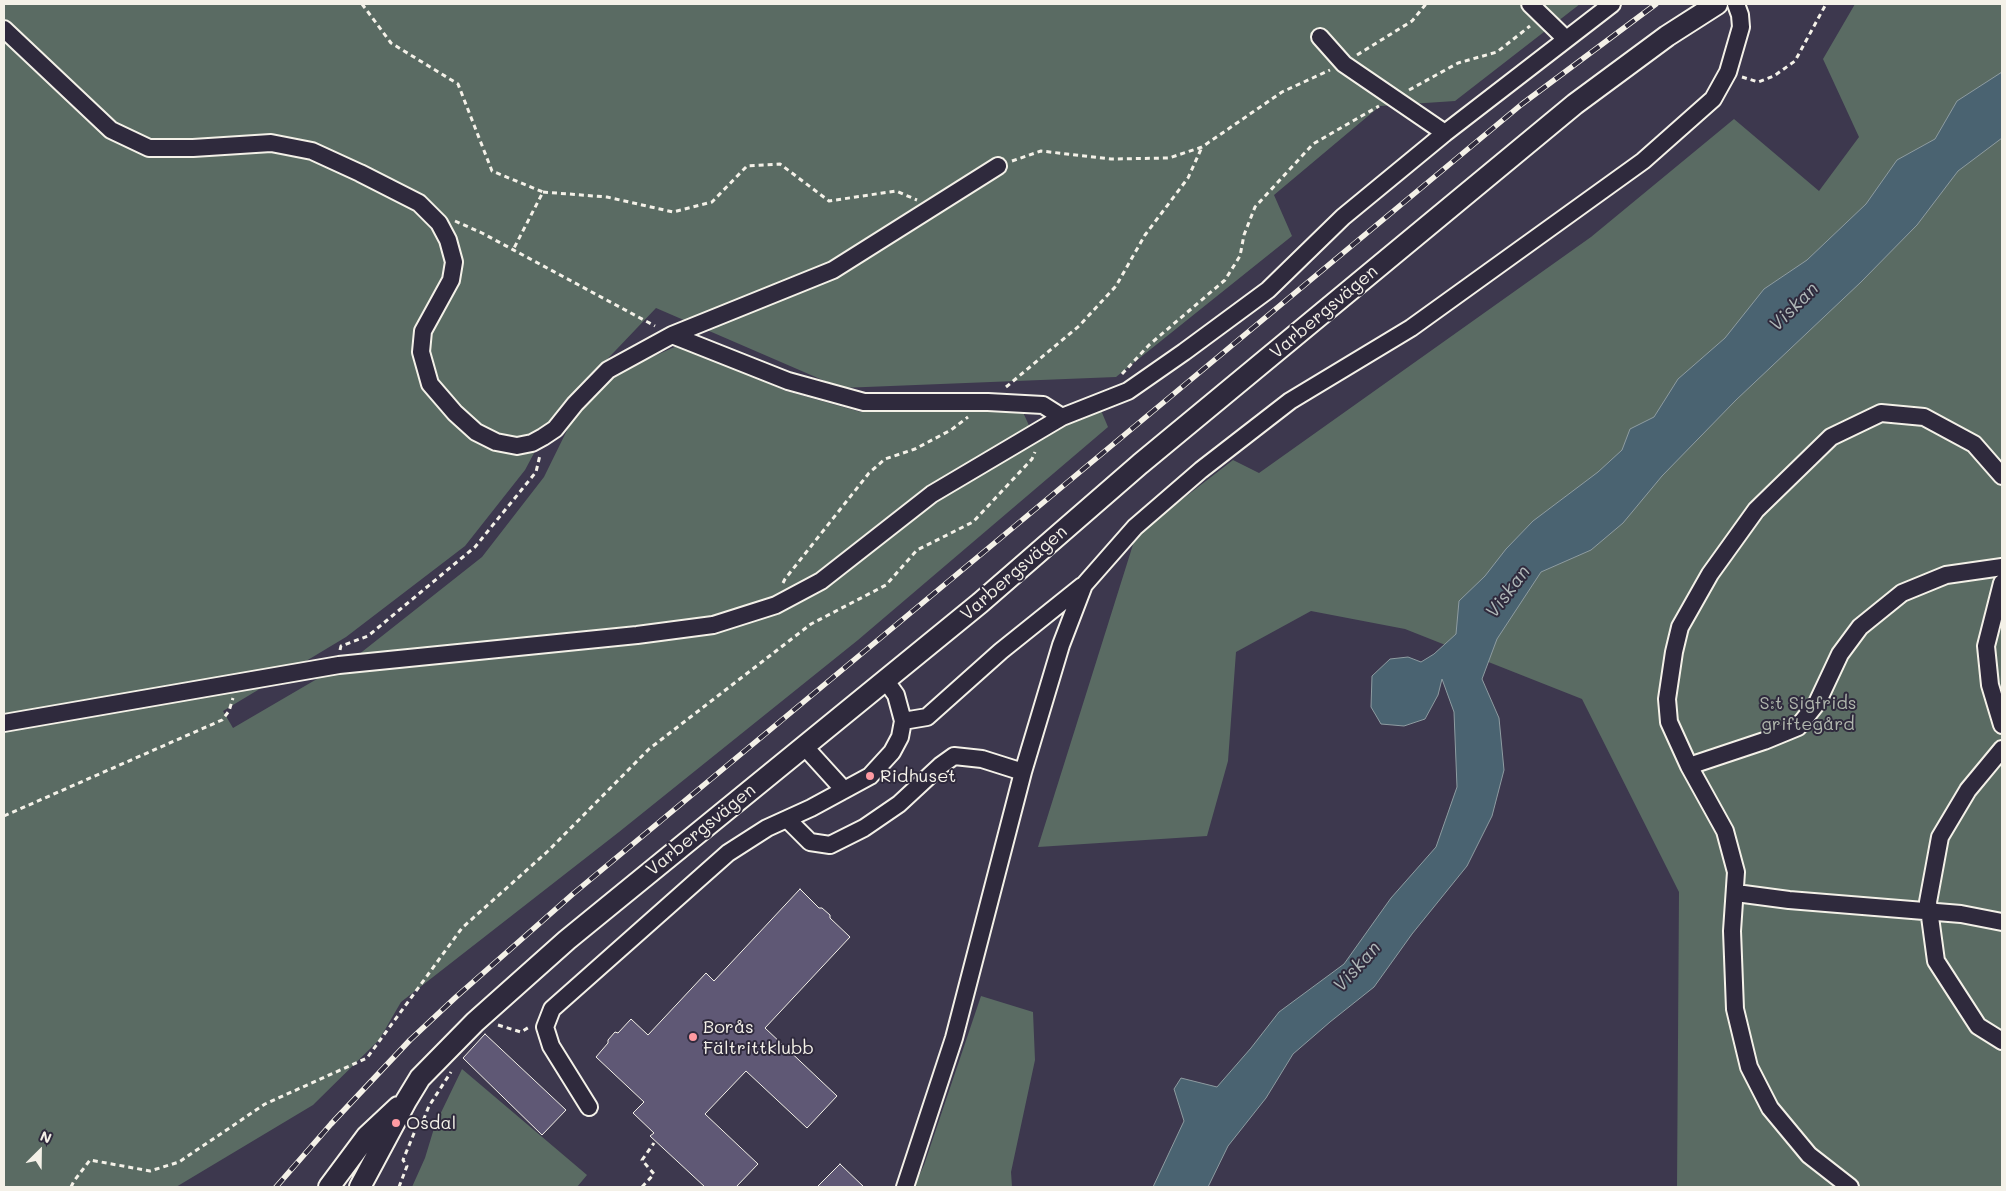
<!DOCTYPE html>
<meta charset="utf-8">
<style>
body{margin:0}
#map{position:relative;width:2006px;height:1191px;overflow:hidden;background:#3d384e;font-family:Mali,sans-serif}
canvas{display:block}
.frame{position:absolute;inset:0;border:5px solid #f4f1e8;pointer-events:none}
.north{position:absolute;left:15px;top:1126px;width:50px;height:50px;-webkit-text-stroke:4px #2f2a3d;paint-order:stroke;rotate:23deg;font-size:14px;font-weight:700;line-height:20px;text-align:center;color:#f4f1e8}
.north::after{content:'';display:block;margin:auto;width:18px;height:22px;background:#f4f1e8;clip-path:polygon(50% 0,100% 100%,50% 72%,0 100%)}
</style>
<div id="map">
<canvas width="2006" height="1191"></canvas>
<div class="frame"></div>
<div class="north">N</div>
</div>
<script>
const ctx = document.querySelector('canvas').getContext('2d');
ctx.lineJoin = 'round';
function fill(path, color) {
  ctx.fillStyle = color;
  ctx.fill(path, 'evenodd');
}
function poly(rows) {
  const path = new Path2D();
  for (const r of rows) {
    path.moveTo(r[0], r[1]);
    for (let i = 2; i < r.length; i += 2) path.lineTo(r[i], r[i + 1]);
  }
  return path;
}
function stroke(path, color, width, dash) {
  ctx.strokeStyle = color;
  ctx.lineWidth = width;
  ctx.lineCap = dash ? 'butt' : 'round';
  ctx.setLineDash(dash || []);
  ctx.stroke(path);
}
function drawText(font, color, halo, rows, align = 'center') {
  ctx.font = font + ' Mali,sans-serif';
  ctx.lineWidth = 4;
  ctx.setLineDash([]);
  ctx.textBaseline = 'middle';
  ctx.strokeStyle = halo;
  ctx.fillStyle = color;
  for (const [text, x, y, turn = 0] of rows) {
    ctx.save();
    ctx.translate(x, y);
    ctx.rotate((+turn || 0) * Math.PI / 180);
    ctx.textAlign = isNaN(turn) ? turn : align;
    if (halo) ctx.strokeText(text, 0, 0);
    ctx.fillText(text, 0, 0);
    ctx.restore();
  }
}
const green = poly([
 [4,4,1580,4,1455,101,1380,106,1274,195,1292,236,1116,377,841,388,656,308,555,414,525,470,465,546,346,637,223,711,233,728,358,655,482,557,544,477,575,414,614,374,679,345,786,391,861,412,1022,410,1036,441,1100,408,1108,427,858,640,619,832,401,1002,379,1040,313,1105,176,1187,4,1187],
 [1855,4,2002,4,2002,1187,1677,1187,1679,892,1582,699,1405,629,1311,611,1236,652,1228,761,1207,836,1038,847,1136,535,1233,460,1259,473,1591,237,1734,119,1819,191,1859,137,1823,59],
 [981,996,1033,1012,1035,1060,1011,1172,1012,1187,914,1187,924,1165],
 [462,1069,587,1175,577,1187,412,1187,425,1158,435,1125]
]);
const water = poly([
 [2002,72,2002,138,1958,171,1917,225,1861,282,1736,400,1662,476,1623,523,1591,550,1541,572,1497,639,1482,679,1499,718,1504,770,1492,816,1467,866,1412,934,1374,987,1330,1022,1293,1054,1266,1098,1228,1146,1208,1187,1153,1187,1184,1121,1174,1089,1181,1078,1217,1087,1251,1048,1279,1012,1344,964,1391,898,1436,847,1457,787,1454,712,1442,679,1438,695,1425,719,1404,726,1381,724,1371,707,1372,676,1390,659,1408,657,1421,662,1434,654,1456,634,1459,601,1485,576,1506,549,1533,521,1598,472,1622,450,1630,429,1654,417,1678,379,1725,338,1764,289,1807,260,1866,204,1897,160,1935,139,1957,101,2002,72]
]);
const building = poly([
 [800,889,819,908,822,908,830,915,830,918,850,937,765,1028,837,1096,807,1128,746,1071,705,1114,758,1164,736,1187,705,1187,650,1136,654,1133,633,1113,644,1102,596,1057,608,1043,608,1040,615,1032,618,1033,631,1019,648,1035,706,973,714,981,800,889],
 [485,1034,566,1110,542,1135,463,1058,485,1034],
 [840,1164,864,1187,817,1187,840,1164]
]);
const path = poly([
 [362,4,391,43,458,84,492,171,543,192,513,250],
 [1357,55,1412,21,1426,4],
 [1742,77,1758,82,1774,76,1795,61,1826,4],
 [1409,90,1458,63,1497,52,1530,26],
 [1012,161,1041,151,1111,159,1169,158,1202,147,1282,92,1330,70],
 [543,192,607,197,673,212,712,202,747,166,780,164,829,201,896,191,917,200],
 [455,221,482,233,655,326],
 [1122,374,1149,345,1225,280,1240,256,1244,235,1255,207,1313,144,1379,106],
 [1006,387,1079,326,1116,286,1145,235,1188,178,1202,147],
 [783,583,785,579,869,473,885,459,915,449,951,430,968,417],
 [340,650,341,646,368,636,475,547,536,472,540,455],
 [4,816,222,720,229,711,233,698],
 [498,1025,521,1032,531,1026],
 [418,1127,423,1121,429,1106,451,1072],
 [71,1187,74,1181,90,1160,150,1171,179,1162,265,1104,367,1058,462,928,548,851,649,749,811,624,886,585,917,550,973,522,1032,459,1035,452],
 [399,1187,407,1166,403,1160,417,1126],
 [642,1187,654,1174,642,1160,654,1143]
]);
const minor = poly([
 [1530,4,1566,39],
 [4,29,111,130,149,148,193,148,271,143,312,151,360,173,419,203,439,223,448,240,454,262,451,280,423,331,421,352,430,384,455,413,476,432,496,442,517,446,532,443,543,437,555,429,575,404,608,370,672,335,788,381,864,402,988,402,1043,405,1062,417],
 [1320,37,1344,64,1445,133],
 [672,335,833,270,998,166],
 [2002,583,1986,646,1990,685,2002,725],
 [903,721,927,717,1001,651,1082,586],
 [4,723,339,665,637,635,713,625,776,605,821,581,932,494,1062,417,1128,391,1184,352,1268,290,1343,217,1445,133,1612,4],
 [804,746,844,790],
 [2002,749,1968,790,1940,837,1928,902,1936,961,1978,1026,2002,1041],
 [1689,766,1764,741,1798,727,1817,703,1840,654,1860,627,1902,593,1946,575,2002,567],
 [1023,772,1061,645,1084,585,1135,527,1201,470,1290,401,1411,328,1643,161,1713,99,1728,72,1741,27,1740,15,1736,4],
 [787,819,810,842,830,845,864,828,899,804,940,766,954,756,982,759,1023,772,954,1038,905,1187],
 [1736,893,1789,900,1961,914,2002,922],
 [589,1107,551,1046,545,1027,552,1009,728,853,767,828,811,808,870,776,892,752,900,737,903,721,896,695,886,681],
 [1850,1187,1809,1155,1770,1108,1749,1067,1735,1009,1732,931,1736,872,1725,831,1689,766,1669,722,1667,699,1674,652,1680,627,1710,574,1756,510,1831,437,1881,413,1924,417,1974,444,2002,476]
]);
const major = poly([
 [329,1187,367,1136,398,1107],
 [360,1187,406,1101,420,1078,475,1022,567,940,980,603,1140,464,1575,104,1667,36,1717,4]
]);
const rail = poly([
 [276,1187,331,1124,410,1040,456,997,574,893,1522,104,1656,4]
]);
const markers = [
 [870,776,5,"#ff9aa2"],
 [693,1037,5,"#ff9aa2"],
 [396,1123,5,"#ff9aa2"]
];
const streetNames = [
 ["Varbergsvägen",1324,312,-40],
 ["Varbergsvägen",1014,573,-41],
 ["Varbergsvägen",701,830,-39]
];
const parkNames = [
 ["S:t Sigfrids",1808,703],
 ["griftegård",1808,724]
];
const poiNames = [
 ["Ridhuset",880,776],
 ["Borås",703,1027],
 ["Fältrittklubb",703,1048],
 ["Osdal",406,1123]
];
const waterNames = [
 ["Viskan",1794,307,-45],
 ["Viskan",1508,592,-53],
 ["Viskan",1357,967,-48]
];
fill(green, '#5a6b63');
fill(water, '#4a6371');
stroke(water, '#8e9ca1', 1);
fill(building, '#5f5875');
stroke(building, '#f4f1e8', 1);
stroke(minor, '#f4f1e8', 20);
stroke(major, '#f4f1e8', 24);
stroke(path, '#f4f1e8', 3, [5, 4]);
stroke(minor, '#2f2a3d', 16);
stroke(major, '#2f2a3d', 20);
stroke(rail, '#f4f1e8', 5.5);
stroke(rail, '#2f2a3d', 4, [11]);
for (const [x, y, r, color] of markers) {
  const dot = new Path2D();
  dot.arc(x, y, r, 0, 2 * Math.PI);
  ctx.fillStyle = color;
  ctx.fill(dot);
  stroke(dot, '#2f2a3d', 2);
}
drawText('18px', '#f4f1e8', '#2f2a3d', streetNames);
drawText('18px', '#afb5ac', '#2f2a3d', parkNames);
drawText('18px', '#f4f1e8', '#2f2a3d', poiNames, 'left');
drawText('italic 19px', '#b0b8b8', '#2f2a3d', waterNames);
</script>
